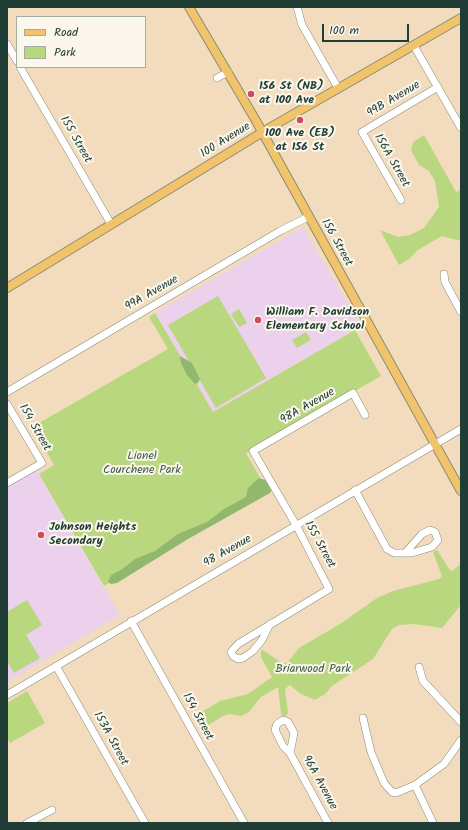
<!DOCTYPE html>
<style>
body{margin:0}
#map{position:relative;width:468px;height:830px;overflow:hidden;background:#f3dcbd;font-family:Kalam,sans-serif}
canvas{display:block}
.frame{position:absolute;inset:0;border:8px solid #1f3d34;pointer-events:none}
.legend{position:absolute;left:16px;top:16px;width:130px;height:52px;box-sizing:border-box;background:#fbf7ec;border:1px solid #a3ada2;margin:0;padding:5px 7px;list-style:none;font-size:12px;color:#1f3d34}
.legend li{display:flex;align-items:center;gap:8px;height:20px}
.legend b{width:20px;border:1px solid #a3ada2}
.scale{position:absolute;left:322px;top:24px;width:87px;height:18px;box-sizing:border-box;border:2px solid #1f3d34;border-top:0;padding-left:5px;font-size:12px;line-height:14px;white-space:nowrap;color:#1f3d34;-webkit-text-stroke:3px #fbf7ec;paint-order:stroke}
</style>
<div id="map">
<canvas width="468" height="830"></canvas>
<div class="frame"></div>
<ul class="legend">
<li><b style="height:5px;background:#f1c36a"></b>Road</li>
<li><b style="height:11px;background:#b8d77e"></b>Park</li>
</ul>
<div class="scale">100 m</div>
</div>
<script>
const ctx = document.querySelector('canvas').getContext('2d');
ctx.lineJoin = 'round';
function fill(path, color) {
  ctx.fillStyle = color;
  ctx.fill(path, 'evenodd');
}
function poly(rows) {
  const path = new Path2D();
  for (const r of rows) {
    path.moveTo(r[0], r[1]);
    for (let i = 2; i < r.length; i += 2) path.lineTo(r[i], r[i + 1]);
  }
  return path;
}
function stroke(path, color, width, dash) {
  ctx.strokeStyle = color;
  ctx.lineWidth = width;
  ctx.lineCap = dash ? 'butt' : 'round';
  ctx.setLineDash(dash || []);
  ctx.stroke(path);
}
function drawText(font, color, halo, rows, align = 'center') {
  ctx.font = font + ' Kalam,sans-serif';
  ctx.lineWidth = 4;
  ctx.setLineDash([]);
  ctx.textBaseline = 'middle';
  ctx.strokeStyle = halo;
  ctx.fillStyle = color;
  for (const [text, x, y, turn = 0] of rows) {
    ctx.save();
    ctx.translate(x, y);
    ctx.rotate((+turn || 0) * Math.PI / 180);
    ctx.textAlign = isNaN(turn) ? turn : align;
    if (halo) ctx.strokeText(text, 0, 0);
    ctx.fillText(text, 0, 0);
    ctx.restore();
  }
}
const built = poly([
 [303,227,361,326,213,412,155,313],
 [35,467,120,615,7,682,7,484]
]);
const green = poly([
 [424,135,456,192,461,190,461,241,442,236,418,250,409,259,399,265,380,230,398,237,410,235,424,228,439,207,435,181,429,171,419,165,411,150,413,142],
 [218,296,266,378,216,408,168,325],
 [239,309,247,323,239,327,231,314],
 [155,313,213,412,355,330,381,376,246,453,264,485,269,490,104,586,39,474,54,465,32,427,168,349,149,317],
 [306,332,311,340,297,348,292,340],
 [437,550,450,570,452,571,461,564,461,605,442,628,414,624,399,625,392,629,373,659,332,686,325,694,315,700,301,694,290,685,287,687,285,690,288,713,286,716,282,716,281,713,278,687,261,697,249,712,241,716,229,714,223,716,202,729,195,716,220,701,248,694,272,677,261,657,261,651,263,650,283,664,288,662,299,648,340,624,377,598,393,591,439,579,442,576,433,552],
 [27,600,42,625,26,635,40,658,14,673,7,661,7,612],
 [27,691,45,723,10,743,7,738,7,703]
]);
const forest = poly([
 [180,356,192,363,200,379,198,383,195,384,187,375,181,363],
 [259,478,265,480,270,486,272,490,270,493,188,539,117,583,111,584,108,582,111,575,121,570,135,559,155,551,178,534,207,522,224,509,246,497,248,488]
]);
const minor = poly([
 [297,7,302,25,338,88],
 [7,44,17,61],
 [414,46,461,128],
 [20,67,111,224],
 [217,78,228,72],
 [401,200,362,132,438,87],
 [444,274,445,282,461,312],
 [7,392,280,231,308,217],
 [7,404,42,463,7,483],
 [355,490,387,549,394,553,412,553,432,547,438,540,435,532,430,530,422,534,405,553],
 [131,621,244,823],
 [270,624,262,640,253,651,243,658,238,659,233,656,231,652,238,644,329,589,296,525,253,451,353,393,365,415],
 [56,666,145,823],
 [419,667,423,681,461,722],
 [7,695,461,429],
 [363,718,371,752,384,783,392,792,396,793,415,785,433,823],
 [290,753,294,733,288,722,283,720,277,724,275,730,283,746,290,753,328,823],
 [415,785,444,764,461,740],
 [27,823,52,810]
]);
const major = poly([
 [189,7,255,119,461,491],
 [7,288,271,127,461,18]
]);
const markers = [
 [251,94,4,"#d1495b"],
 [300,120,4,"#d1495b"],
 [258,320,4,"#d1495b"],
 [41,535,4,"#d1495b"]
];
const poiNames = [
 ["156 St (NB)",259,87],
 ["at 100 Ave",259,101],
 ["100 Ave (EB)",300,134,"center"],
 ["at 156 St",300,148,"center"],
 ["William F. Davidson",266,313],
 ["Elementary School",266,327],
 ["Johnson Heights",49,528],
 ["Secondary",49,542]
];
const streetNames = [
 ["99B Avenue",394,100,-31],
 ["155 Street",75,140,60],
 ["100 Avenue",226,141,-32],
 ["156A Street",391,161,60],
 ["156 Street",336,243,61],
 ["99A Avenue",152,294,-30],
 ["98A Avenue",308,407,-30],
 ["154 Street",34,428,60],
 ["155 Street",319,545,61],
 ["98 Avenue",228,552,-30],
 ["154 Street",197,717,61],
 ["153A Street",110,739,61],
 ["96A Avenue",319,783,61]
];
const parkNames = [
 ["Lionel",142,457],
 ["Courchene Park",142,471],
 ["Briarwood Park",313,670]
];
fill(built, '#ebd1eb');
fill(green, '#b8d77e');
fill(forest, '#92b86d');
stroke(minor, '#898c78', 8);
stroke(major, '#898c78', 10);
stroke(minor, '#fff', 7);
stroke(major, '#f1c36a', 8);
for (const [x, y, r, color] of markers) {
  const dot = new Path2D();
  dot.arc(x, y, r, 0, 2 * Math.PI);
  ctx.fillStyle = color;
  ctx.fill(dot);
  stroke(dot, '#fbf7ec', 1.5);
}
drawText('bold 12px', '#1f3d34', '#fbf7ec', poiNames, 'left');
drawText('12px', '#1f3d34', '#fbf7ec', streetNames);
drawText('12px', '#3e5c43', '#fbf7ec', parkNames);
</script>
